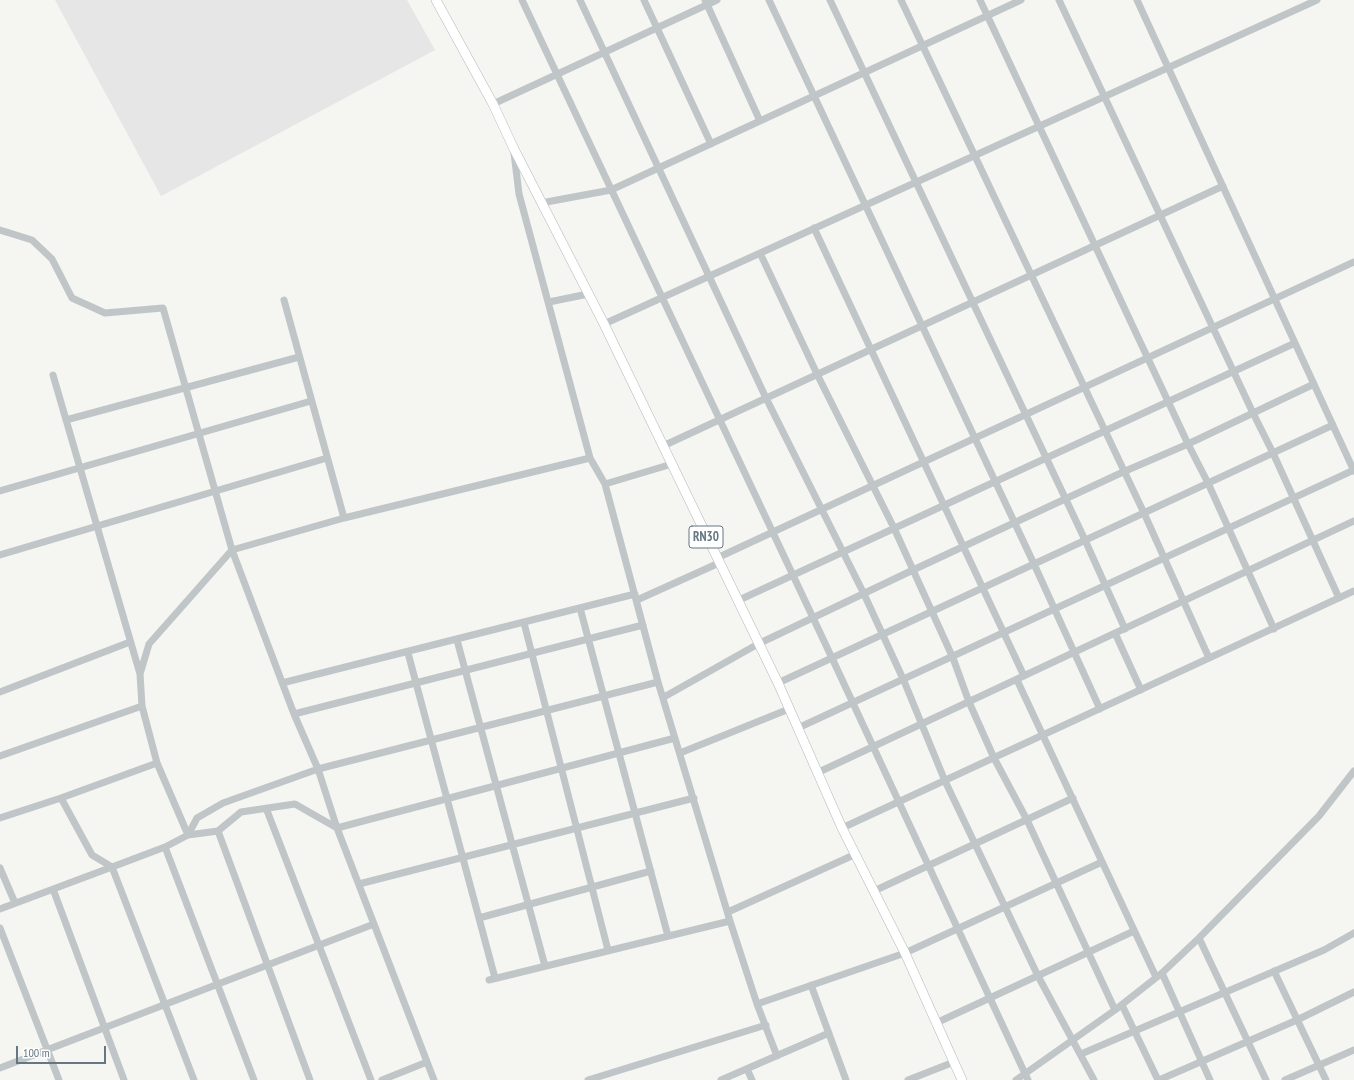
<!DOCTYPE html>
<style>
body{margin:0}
#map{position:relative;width:1354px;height:1080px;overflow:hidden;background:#f5f5f1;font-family:"PT Sans Narrow",sans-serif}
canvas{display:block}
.scale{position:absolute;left:16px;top:1046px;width:90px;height:18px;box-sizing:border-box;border:2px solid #647782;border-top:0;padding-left:5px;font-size:12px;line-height:14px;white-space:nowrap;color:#647782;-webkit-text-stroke:3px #fff;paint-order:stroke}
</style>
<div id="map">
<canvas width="1354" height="1080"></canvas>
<div class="scale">100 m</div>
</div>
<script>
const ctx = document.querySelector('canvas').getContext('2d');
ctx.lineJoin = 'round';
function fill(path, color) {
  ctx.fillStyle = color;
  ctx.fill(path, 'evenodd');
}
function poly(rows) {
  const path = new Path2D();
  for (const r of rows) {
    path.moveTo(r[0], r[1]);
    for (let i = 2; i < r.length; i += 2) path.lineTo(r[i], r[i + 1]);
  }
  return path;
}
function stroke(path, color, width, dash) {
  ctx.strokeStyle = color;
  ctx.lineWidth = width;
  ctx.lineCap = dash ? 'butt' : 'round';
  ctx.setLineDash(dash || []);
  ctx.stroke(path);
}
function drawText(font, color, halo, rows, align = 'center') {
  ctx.font = font + ' "PT Sans Narrow",sans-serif';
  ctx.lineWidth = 4;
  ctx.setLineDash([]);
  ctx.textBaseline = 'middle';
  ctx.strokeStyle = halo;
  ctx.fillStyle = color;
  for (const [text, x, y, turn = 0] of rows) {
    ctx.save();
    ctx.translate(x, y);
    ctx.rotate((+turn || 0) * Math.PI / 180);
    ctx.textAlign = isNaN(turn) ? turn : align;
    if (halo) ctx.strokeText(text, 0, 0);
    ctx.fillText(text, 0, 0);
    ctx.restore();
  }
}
const built = poly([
 [55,0,407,0,435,50,161,196]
]);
const minor = poly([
 [522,0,832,658,1028,1080],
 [580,0,766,398,864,594,904,681,945,781,1038,976,1094,1080],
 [644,0,711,144],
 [705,0,760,121],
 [769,0,1034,564,1100,709],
 [830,0,1085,540,1125,629],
 [901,0,1144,513,1209,658],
 [980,0,1188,444,1208,483,1274,629],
 [1059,0,1253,413,1273,453,1339,598],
 [1137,0,1354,471],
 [493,104,717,0],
 [541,203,611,190,1021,0],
 [814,228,1024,676],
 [0,230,32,240,52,259,72,298,105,313,163,308,232,550,294,714,318,769,337,828,434,1080],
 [760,253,817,374,894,528,953,658,969,702,994,758,1027,820,1115,1010],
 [284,300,344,518],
 [549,302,588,294],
 [604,324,1317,0],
 [53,375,140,674],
 [66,420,299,357],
 [663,446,1223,186],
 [590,458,605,484,658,682,730,921,757,1004,777,1056],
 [605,484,672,464],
 [0,491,311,401],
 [0,555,327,458],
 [717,558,1354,262],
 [637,600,719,563],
 [737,601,1295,343],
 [580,608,668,936],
 [524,623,608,950],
 [1115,633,1141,690],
 [457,640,545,966],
 [408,653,495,978],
 [1017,680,1156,977],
 [282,683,635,594],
 [778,683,1333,425],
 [0,692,130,642],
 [664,697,758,644,913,570,1123,472,1188,444,1314,384],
 [294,714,643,625],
 [798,728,1354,470],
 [680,753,789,709],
 [0,756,142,706],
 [819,772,1354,521],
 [61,798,92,855,112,867],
 [266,808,371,1080],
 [0,818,61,798,157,763],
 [842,828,1354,591],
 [218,831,310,1080],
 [188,835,218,831,241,812,295,804,337,828,675,738],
 [188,835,197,818,223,803,318,769,658,682],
 [165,847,254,1080],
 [0,868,15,903],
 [359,884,694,798],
 [53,889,124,1080],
 [874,891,1073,798],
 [0,909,112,867],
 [728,912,856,854],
 [479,918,651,871],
 [0,928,59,1080],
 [1199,938,1266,1080],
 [1274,971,1326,1080],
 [1162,973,1210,1080],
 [489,980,730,921],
 [811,985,846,1080],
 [757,1004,905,953,1102,862],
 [1122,1005,1158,1080],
 [936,1023,1134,931],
 [1081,1054,1324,950,1354,933],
 [0,1068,374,924],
 [747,1069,752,1080],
 [194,1080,112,867,165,847,188,835,157,763,142,706,140,674,149,644,232,550,344,518,590,458,519,194,514,153],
 [382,1080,427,1062],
 [588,1080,766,1025],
 [721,1080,829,1033],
 [908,1080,954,1062],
 [1016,1080,1115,1010,1162,973,1199,938,1319,816,1354,771],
 [1159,1080,1297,1020,1354,992],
 [1285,1080,1354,1050]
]);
const major = poly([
 [436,0,493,104,514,149,604,324,778,683,842,828,905,953,962,1080]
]);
const shields = [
 [706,537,34]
];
const shieldNames = [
 ["RN30",706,537]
];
fill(built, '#e5e6e5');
stroke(major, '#b3b8bb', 10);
stroke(minor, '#c0c5c7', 7);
stroke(major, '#fff', 9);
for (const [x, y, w] of shields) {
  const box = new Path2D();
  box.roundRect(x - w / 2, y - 11, w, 22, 3);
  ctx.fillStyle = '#fff';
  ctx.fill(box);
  stroke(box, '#647782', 1);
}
drawText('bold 13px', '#647782', null, shieldNames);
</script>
